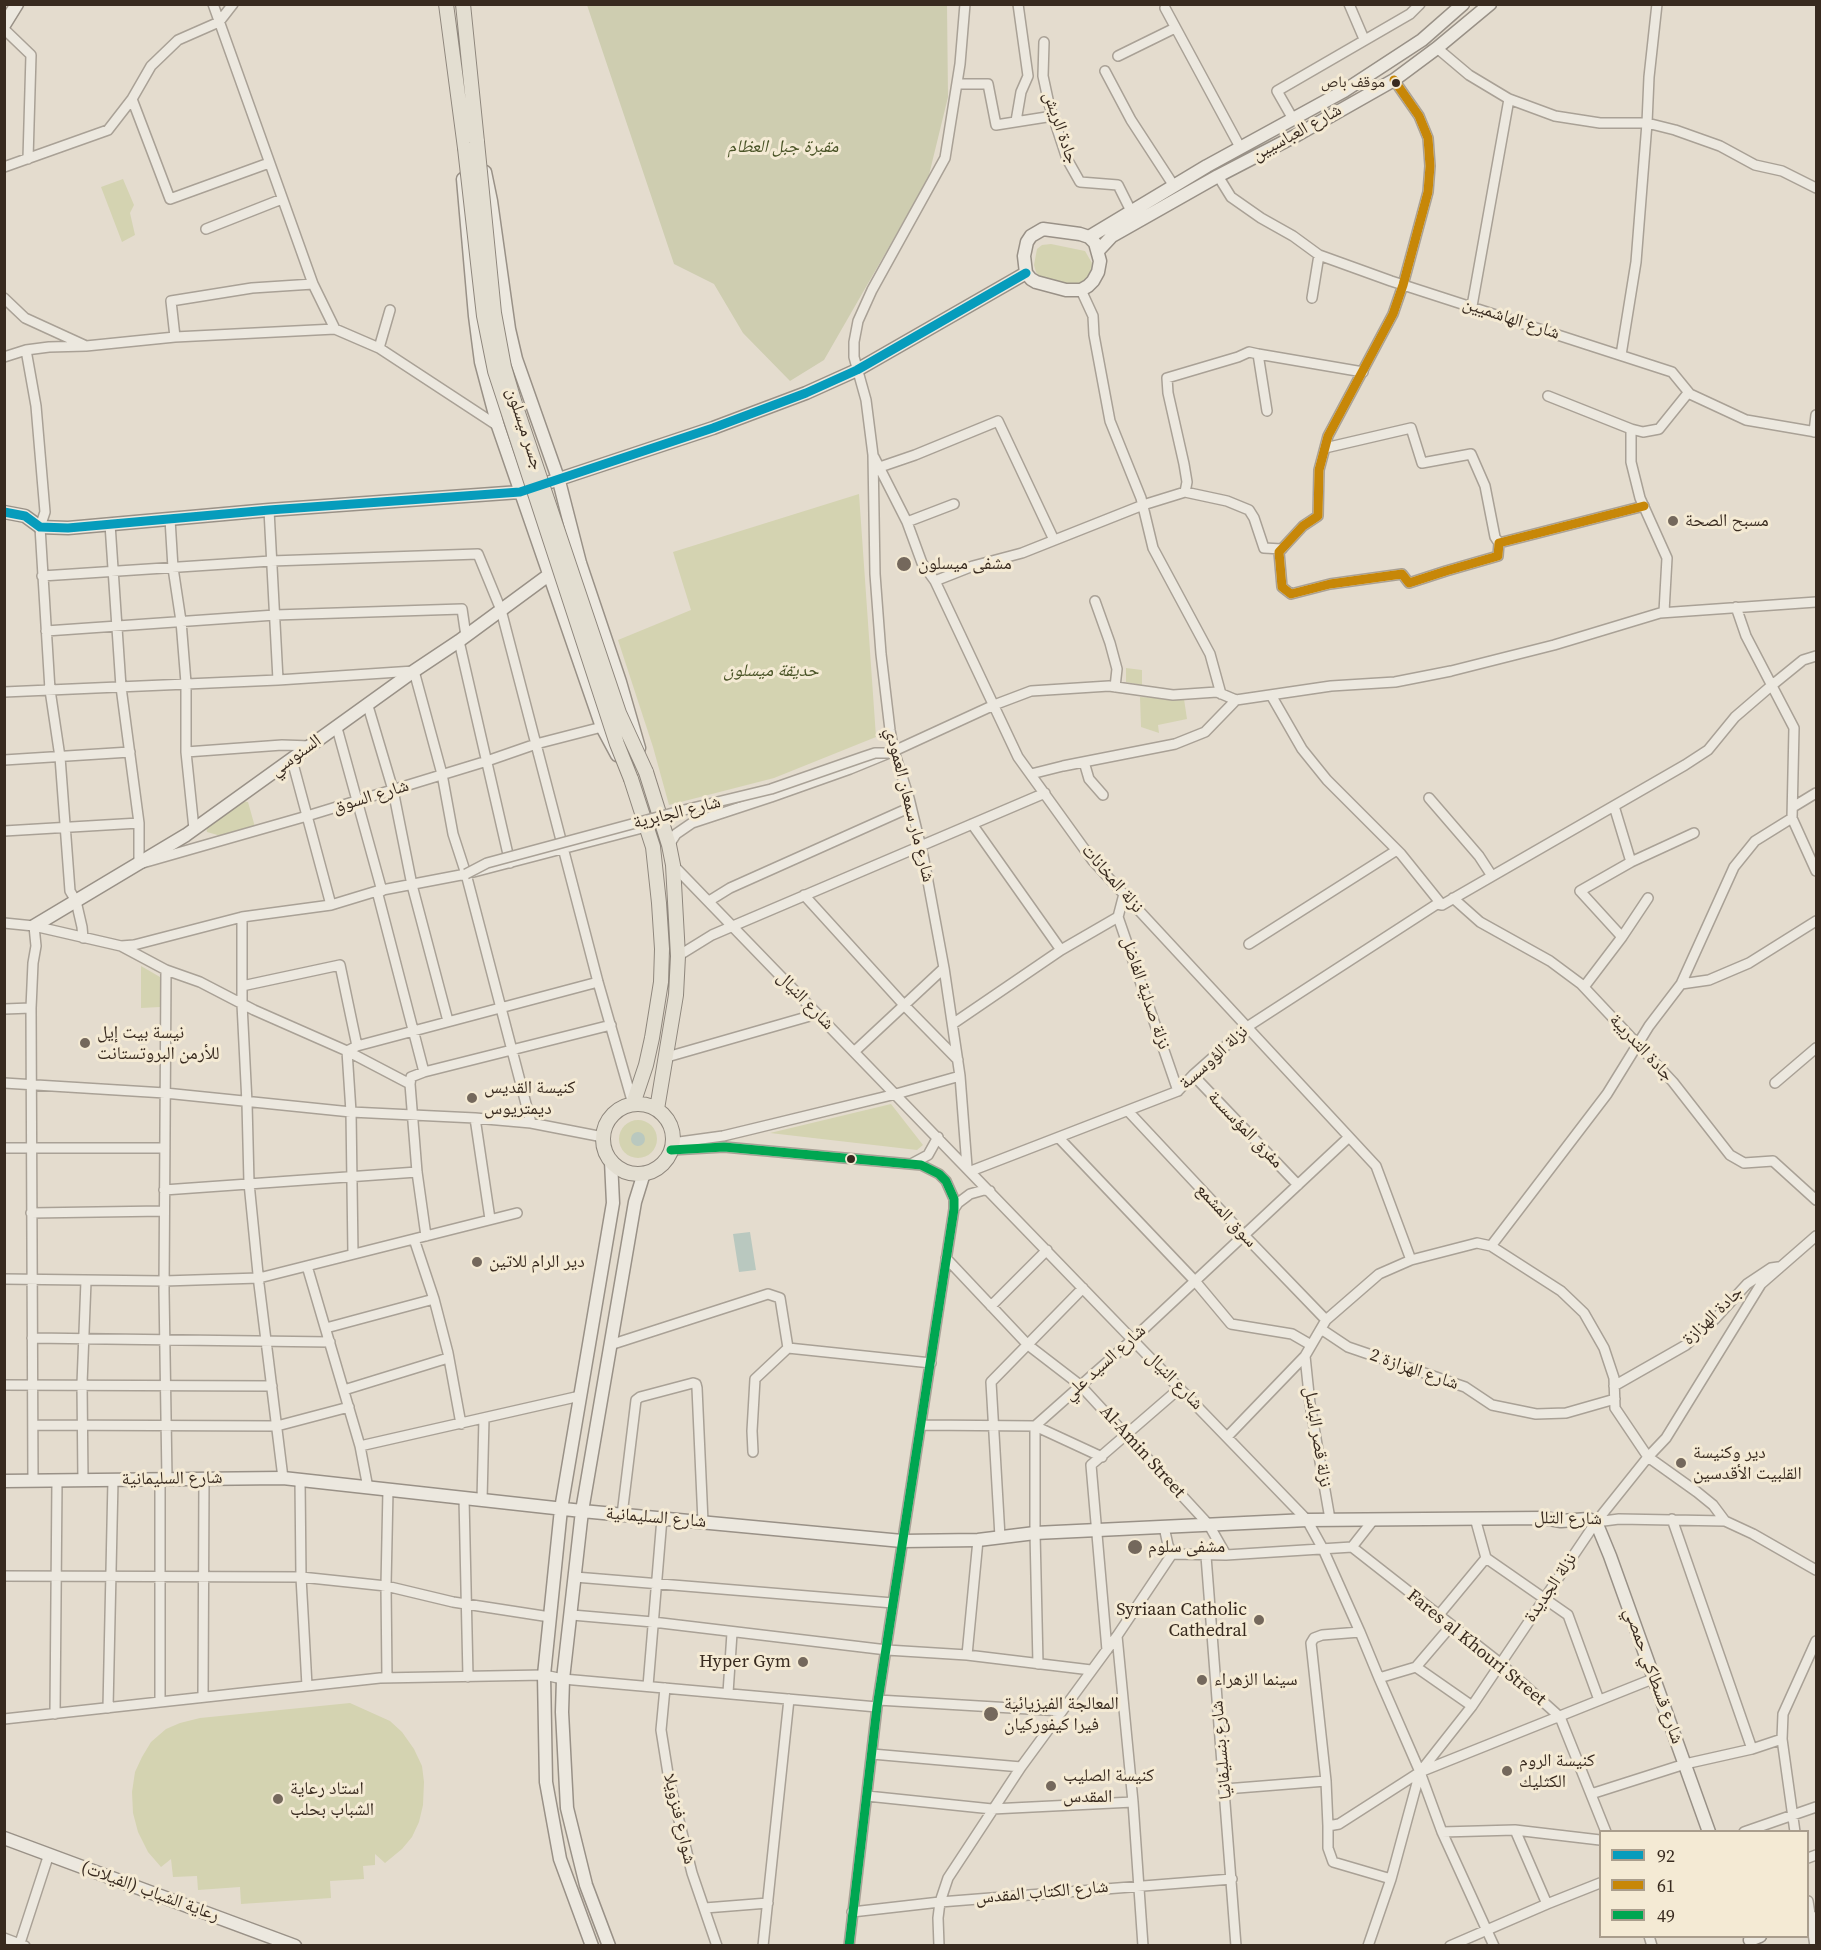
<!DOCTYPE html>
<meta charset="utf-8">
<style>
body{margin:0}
#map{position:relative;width:1821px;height:1950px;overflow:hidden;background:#e4dcce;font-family:"Source Serif 4",serif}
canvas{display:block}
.frame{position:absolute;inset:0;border:6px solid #382a1f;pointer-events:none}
.legend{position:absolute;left:1599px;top:1830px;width:210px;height:108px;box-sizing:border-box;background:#f4ead4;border:2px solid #a99d8c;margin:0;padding:8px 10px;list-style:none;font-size:18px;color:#382a1f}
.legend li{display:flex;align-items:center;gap:12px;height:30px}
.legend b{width:30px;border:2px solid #a99d8c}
</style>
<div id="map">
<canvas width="1821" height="1950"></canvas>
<div class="frame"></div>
<ul class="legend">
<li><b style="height:8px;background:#069cbc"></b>92</li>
<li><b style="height:8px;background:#c78708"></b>61</li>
<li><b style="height:8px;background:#00a651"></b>49</li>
</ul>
</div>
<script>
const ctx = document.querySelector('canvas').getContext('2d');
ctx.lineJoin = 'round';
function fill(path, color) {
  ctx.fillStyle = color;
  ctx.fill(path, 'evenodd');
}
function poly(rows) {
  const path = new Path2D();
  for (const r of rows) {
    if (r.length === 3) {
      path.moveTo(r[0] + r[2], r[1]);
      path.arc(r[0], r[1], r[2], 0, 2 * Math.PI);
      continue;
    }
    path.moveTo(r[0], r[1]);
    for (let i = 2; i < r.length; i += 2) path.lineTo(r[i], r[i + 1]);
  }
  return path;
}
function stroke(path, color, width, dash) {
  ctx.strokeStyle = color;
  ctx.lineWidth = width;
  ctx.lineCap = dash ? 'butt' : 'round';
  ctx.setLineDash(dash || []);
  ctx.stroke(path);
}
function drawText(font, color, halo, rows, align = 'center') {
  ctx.font = font + ' "Source Serif 4","Noto Naskh Arabic",serif';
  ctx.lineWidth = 6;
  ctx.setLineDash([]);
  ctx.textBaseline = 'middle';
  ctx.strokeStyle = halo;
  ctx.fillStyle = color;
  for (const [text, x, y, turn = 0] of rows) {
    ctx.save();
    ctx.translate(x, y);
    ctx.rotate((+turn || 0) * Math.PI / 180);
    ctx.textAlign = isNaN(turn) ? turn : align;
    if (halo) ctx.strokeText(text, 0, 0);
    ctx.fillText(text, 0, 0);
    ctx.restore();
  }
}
const green = poly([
 [123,179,134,205,130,213,135,235,122,242,101,187],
 [1051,244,1085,251,1092,263,1091,276,1087,282,1078,286,1040,277,1036,272,1034,265,1037,249,1042,245],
 [859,494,876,737,774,778,669,805,653,747,618,640,691,610,673,552],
 [1126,668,1142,670,1142,685,1126,682],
 [1140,697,1184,699,1187,719,1158,725,1159,733,1141,727],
 [242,801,248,802,255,827,221,836,207,832,206,825],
 [141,966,160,977,160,1007,141,1008],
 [891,1104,923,1145,917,1150,770,1133],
 [638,1139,19],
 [350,1703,390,1721,402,1732,414,1749,422,1766,424,1782,423,1805,419,1822,412,1837,402,1849,385,1863,375,1854,375,1865,363,1866,364,1879,330,1881,331,1898,241,1904,240,1887,198,1890,197,1876,173,1877,171,1859,161,1867,148,1852,138,1832,133,1813,132,1792,135,1772,142,1757,151,1742,166,1729,180,1723,200,1718]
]);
const cemetery = poly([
 [587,5,947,5,948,97,928,179,824,360,790,381,743,333,714,284,674,264]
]);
const water = poly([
 [638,1139,7],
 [750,1232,756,1270,739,1272,733,1234]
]);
const street = poly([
 [213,4,313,284,335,329],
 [965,4,960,64,945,158,872,290,858,321,854,342,854,357,866,400,873,455,875,574,881,654,890,730,894,751,909,798,924,860,944,968,960,1076,967,1167],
 [1349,4,1364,39],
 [1165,8,1240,147],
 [4,29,31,55,28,159],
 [1044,42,1043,76,1049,104,1067,159,1080,182,1118,185,1131,211],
 [1437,48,1469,75,1509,99,1555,116,1600,123,1647,123,1675,130,1720,146,1755,165,1782,171,1816,188],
 [1118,56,1175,28],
 [1105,71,1131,120,1174,186],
 [1394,80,1419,116,1428,138,1430,166,1428,192,1403,285,1393,314,1328,436,1319,470,1318,516,1303,526,1279,552,1282,587,1291,594,1330,584,1402,574,1409,583,1446,571,1498,556,1499,543,1644,506],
 [957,84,988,84,996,125,1053,116],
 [132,99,170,199,269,163],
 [1293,119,1277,91,1410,14,1420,4],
 [1016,121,1021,92,1028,76,1018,4],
 [4,167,108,130,132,99,151,66,178,40,219,22,233,4],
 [1218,176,1231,197,1261,218,1293,236,1319,255,1391,281,1672,372,1690,394,1746,420,1816,432],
 [206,229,282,199],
 [1081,290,1093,316,1094,335,1110,421,1141,498,1153,548,1210,654,1221,694],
 [4,298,25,318,84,345],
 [1312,298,1319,255],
 [1472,306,1509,99],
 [175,337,171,301,252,288,313,284],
 [379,348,390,310],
 [26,350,36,406,45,512,40,527,50,690,60,757,70,891,76,901,82,927,83,938],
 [1258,354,1249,352,1238,357,1167,378,1168,393,1184,464,1187,482,1185,492,1227,501,1249,510,1254,518,1264,548,1282,549],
 [1621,355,1636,262,1647,123,1649,77,1657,4],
 [4,357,26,350,49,347,86,346,175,337,335,329,379,348,498,426],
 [1548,396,1631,429,1631,462,1640,498,1667,558,1664,612],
 [1267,411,1258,354,1363,372],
 [1631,429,1643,432,1659,429,1688,393],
 [1814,432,1816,415],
 [1325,448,1411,428,1422,463,1471,454,1485,486,1495,537,1499,543],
 [874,457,907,522,922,563,935,581,1018,757,1093,861,1376,1166,1411,1260],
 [880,467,915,455,998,421,1054,540],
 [269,510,278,680],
 [170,519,173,568,181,621,186,683,186,752,194,829],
 [907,522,954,504],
 [110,524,121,687,139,823,139,864,307,816,487,761,536,744,602,727],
 [42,576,271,561,478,554,501,610,598,982,633,1104],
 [935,581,973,566,1022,553,1143,505,1185,492],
 [1095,601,1110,643,1117,669,1115,687],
 [1736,607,1746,636,1794,728,1792,818,1816,871],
 [46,631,275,615,462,609,466,636],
 [459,641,510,863],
 [4,692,278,680,414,671,442,774,453,834,466,874,531,1123],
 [1271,695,1302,749,1327,780,1401,854,1442,905],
 [1236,700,1331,686,1395,682,1451,671,1554,645,1660,613,1816,602],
 [368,706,393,790,412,885,448,1021],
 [337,728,382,891],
 [186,752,282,745,311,746],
 [4,760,130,752],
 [292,760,331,905],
 [1084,762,1089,779,1103,795],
 [1429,798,1479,856,1492,876],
 [1614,806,1631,862,1580,891,1622,937],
 [1793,807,1816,793],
 [972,824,1061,950],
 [4,831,139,823],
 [669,845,676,834,692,823,771,797,850,769,894,751,994,705,1031,691,1109,686,1173,695,1217,692,1236,700,1205,732,1175,744,1063,766,1031,774],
 [1631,862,1694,833],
 [673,865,1307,1520,1323,1549,1360,1632,1379,1678,1420,1772,1442,1832,1494,1946],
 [377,891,424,1072],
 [1124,894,1118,917,1178,1091],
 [804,895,904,1005,958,1060],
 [1453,898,1480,922,1550,961,1581,984,1673,1082,1730,1155,1744,1163,1773,1161,1816,1200],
 [709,901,730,888,911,807],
 [242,917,242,1004,247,1103,249,1183,259,1284,283,1478],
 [4,923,34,926,121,946,134,945,242,917,331,905,377,891,466,874,646,827],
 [1249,944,1397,850],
 [121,946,166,970,200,982,254,1010,347,1051,410,1084,417,1172,426,1236],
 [678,956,712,935,733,926,1045,793],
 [166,970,164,1291,167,1479],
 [1681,984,1709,980,1749,963,1816,921],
 [242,986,340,965,357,1046,347,1051,351,1112,353,1254],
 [1584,987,1622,937,1648,898],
 [4,1009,31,1008],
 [954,1023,1061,950,1118,917],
 [357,1046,598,982],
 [855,1051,944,968],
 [667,1057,817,1014],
 [1193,1075,1298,1185],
 [4,1083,165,1093,351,1112,475,1118,531,1123,603,1137],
 [1775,1083,1816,1048],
 [410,1084,411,1077,424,1072,611,1025],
 [1128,1111,1244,1235,1326,1320],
 [475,1118,490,1219],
 [1059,1138,1195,1281,1231,1324,1292,1334,1311,1345],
 [672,1143,723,1136,748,1130,896,1094,960,1076],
 [4,1148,165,1148],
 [671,1150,724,1147,921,1165,939,1174,946,1181,954,1199,954,1209,877,1707,849,1946],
 [913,1163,928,1155,938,1137],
 [971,1171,1178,1091,1193,1075,1247,1027,1437,904,1442,905,1685,765,1708,750,1735,717,1771,686,1803,660,1816,656],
 [164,1190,417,1172],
 [954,1209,958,1203,970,1194,984,1190,990,1191],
 [31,1213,164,1211],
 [414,1239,434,1299,448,1353,461,1424],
 [1491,1246,1607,1094,1649,1026,1681,984,1734,867,1755,841,1792,818],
 [946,1258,1028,1345,1080,1385,1209,1525,1226,1555],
 [307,1266,360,1446,368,1488],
 [4,1279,164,1281,259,1278,517,1213],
 [991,1306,1047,1250],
 [326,1328,434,1299],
 [1321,1329,1348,1347,1465,1387,1492,1405,1536,1414,1566,1413,1615,1399],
 [32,1338,330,1342],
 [610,1345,768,1294,780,1298,788,1348],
 [1305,1356,1310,1404,1330,1519],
 [4,1385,272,1386],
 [1614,1386,1686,1345,1715,1319,1747,1284,1771,1268,1778,1267],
 [344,1390,448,1358],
 [33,1425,277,1426,349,1407],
 [921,1425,1035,1426,1102,1457],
 [1227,1437,1305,1356,1326,1320,1379,1274,1411,1260,1477,1243,1491,1246,1561,1291,1584,1313,1604,1348,1614,1378,1615,1408,1648,1457,1697,1492,1713,1505,1725,1521],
 [360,1446,580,1396],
 [753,1452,752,1431,755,1379,788,1348,931,1363],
 [33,1480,31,1008,33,963,36,946,34,926],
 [300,1480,301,1577,307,1686],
 [83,1481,82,1384,86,1281],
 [464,1498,468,1677],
 [482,1500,484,1418],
 [622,1515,636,1400,640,1397,693,1383,696,1384,697,1388,703,1522],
 [1672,1519,1752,1749],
 [1596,1522,1619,1519,1725,1521,1753,1534,1816,1570],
 [1164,1527,1168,1545,1172,1554],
 [1000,1537,991,1382,1083,1288],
 [1352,1547,1500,1663,1560,1717,1606,1832],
 [1172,1554,1226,1555,1352,1547,1374,1519],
 [1206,1556,1236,1946],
 [1486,1558,1568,1615,1599,1700],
 [4,1576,301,1577,386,1586,453,1602,550,1617],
 [575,1577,893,1603],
 [572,1615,653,1622,887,1650,967,1655,1091,1670],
 [1438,1616,1486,1558,1475,1518],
 [1360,1632,1322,1635,1314,1638,1311,1643,1326,1781,1328,1826,1339,1824,1420,1772,1655,1678],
 [1117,1636,1133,1802,1143,1946],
 [1107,1650,1091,1465,1180,1388],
 [967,1655,978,1540],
 [1038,1664,1035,1533,1035,1426,1133,1339,1349,1137],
 [1416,1667,1472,1706],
 [387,1678,386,1586,388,1490],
 [1379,1678,1416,1667,1451,1626],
 [648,1686,662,1518],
 [665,1688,661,1730,669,1780,692,1873,717,1946],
 [728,1693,732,1633],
 [203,1697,204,1479],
 [878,1700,1062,1711],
 [160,1702,160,1479],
 [108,1708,113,1480],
 [55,1714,57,1481],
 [4,1719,380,1678,544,1675,563,1679,877,1707],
 [1782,1739,1783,1714,1816,1641],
 [872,1754,1021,1767],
 [1225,1789,1326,1781],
 [1591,1794,1685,1764,1752,1749,1782,1739,1795,1832],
 [867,1796,992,1809,1133,1802],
 [1328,1826,1328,1848,1333,1862,1391,1879],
 [1515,1830,1547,1904],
 [1442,1832,1515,1830,1600,1840],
 [1744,1832,1816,1807],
 [1808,1858,1816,1855],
 [1808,1901,1815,1946],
 [705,1908,768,1903],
 [852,1912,940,1902,1232,1879],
 [1649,1936,1652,1946],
 [4,1938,25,1946],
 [19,1946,49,1854],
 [763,1946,789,1699],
 [939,1946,938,1918,940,1902,948,1878,1021,1767,1117,1636,1172,1554],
 [1368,1946,1391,1879,1420,1772,1472,1706,1596,1522,1648,1457,1666,1438,1761,1284,1816,1236],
 [1450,1946,1547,1904,1600,1883]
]);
const secondary = poly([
 [4,25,17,4],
 [485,172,491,201,509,329,516,359,559,481,580,563,620,682,639,748],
 [463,179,475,316,481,362,498,426,602,727,617,755],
 [1043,229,1080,234,1089,237,1095,243,1100,261,1098,272,1093,281,1088,286,1081,290,1066,290,1036,282,1031,279,1026,273,1024,256,1027,242,1031,236,1043,229],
 [1089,237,1207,166,1344,91,1422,40,1463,4],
 [1098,251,1112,236,1218,176,1297,135,1394,80,1437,48,1490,4],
 [4,512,25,516,40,527,68,528,269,510,520,492,713,428,806,393,857,370,1026,273],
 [34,926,186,835,414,671,459,641,550,574],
 [4,1481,283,1478,582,1511,902,1541,978,1540,1035,1533,1307,1520,1544,1518,1561,1521,1588,1519,1596,1522,1610,1556,1709,1832],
 [4,1838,295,1946],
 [1808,1921,1816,1918],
 [1750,1940,1760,1936],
 [592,1946,560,1859,546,1782,544,1675,561,1509,613,1203,611,1161],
 [609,1946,586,1885,567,1808,562,1712,563,1679,582,1511,635,1202,644,1173]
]);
const primary = poly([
 [446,4,465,148],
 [463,4,477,142],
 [646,772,669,845,673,865,678,956,676,995,657,1109],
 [631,779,653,847,659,903,662,949,661,982,652,1038,646,1065,633,1104],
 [638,1139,35]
]);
const streetBridge = poly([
 [466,874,487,863,684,810,771,789,863,757,875,753,889,753]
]);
const primaryBridge = poly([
 [477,142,494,313,504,367,515,404,619,713,646,772],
 [465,148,484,316,495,371,617,744,631,779]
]);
const bus1 = poly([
 [4,512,25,516,40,527,68,528,269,510,520,492,713,428,806,393,857,370,1026,273]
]);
const bus2 = poly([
 [1394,80,1419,116,1428,138,1430,166,1428,192,1403,285,1393,314,1328,436,1319,470,1318,516,1303,526,1279,552,1282,587,1291,594,1330,584,1402,574,1409,583,1446,571,1498,556,1499,543,1644,506]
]);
const bus3 = poly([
 [671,1150,724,1147,921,1165,939,1174,946,1181,954,1199,954,1209,877,1707,849,1946]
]);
const markers = [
 [1396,83,5,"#382a1f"],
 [1673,521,6,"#74685c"],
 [904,564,8,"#74685c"],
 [85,1043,6,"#74685c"],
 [472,1098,6,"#74685c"],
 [851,1159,5,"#382a1f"],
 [477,1262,6,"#74685c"],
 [1681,1463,6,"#74685c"],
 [1135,1547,8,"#74685c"],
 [1259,1620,6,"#74685c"],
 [803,1662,6,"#74685c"],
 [1202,1680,6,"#74685c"],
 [991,1714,8,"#74685c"],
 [1507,1771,6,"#74685c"],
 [1051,1786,6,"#74685c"],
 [278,1799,6,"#74685c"]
];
const busNames = [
 ["موقف باص",1385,83]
];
const streetNames = [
 ["جادة الريش",1060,128,71],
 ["شارع العباسيين",1297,133,-29],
 ["شارع الهاشميين",1511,319,18],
 ["جسر ميسلون",524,429,72],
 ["السنوسي",296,756,-36],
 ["شارع السوق",371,797,-17],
 ["شارع مار سمعان العمودي",909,805,76],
 ["شارع الجابرية",677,813,-14],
 ["نزلة المخانات",1112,879,49],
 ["نزلة صدلية الفاضل",1145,993,71],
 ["شارع النيال",805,1001,46],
 ["جادة التدريبة",1641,1048,47],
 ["نزلة الؤوسسة",1214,1058,-42],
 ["مفرق المؤسسىة",1245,1130,46],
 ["سوق المشمع",1226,1216,47],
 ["جادة الهزازة",1713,1316,-44],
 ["شارع السيد علي",1105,1363,-42],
 ["شارع الهزازة 2",1414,1370,19],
 ["شارع النيال",1174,1381,46],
 ["نزلة قصر الباسل",1317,1437,81],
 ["Al-Amin Street",1142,1452,48],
 ["شارع السليمانية",172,1479,-1],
 ["شارع السليمانية",656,1518,5],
 ["شارع التلل",1568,1519,1],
 ["نزلة الجديدة",1551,1588,-56],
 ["Fares al Khouri Street",1476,1648,39],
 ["شارع قسطاكي حمصي",1653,1676,70],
 ["شارع بنسليفانيا",1222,1750,-95],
 ["شوارع فنزويلا",679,1819,77],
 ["رعاية الشباب (الفيلات)",150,1892,20],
 ["شارع الكتاب المقدس",1042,1893,-5]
];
const parkNames = [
 ["مقبرة جبل العظام",783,147],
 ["حديقة ميسلون",771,671]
];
const poiNames = [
 ["مسبح الصحة",1685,521],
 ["مشفى ميسلون",918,564],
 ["نيسة بيت إيل",97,1033],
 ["للأرمن البروتستانت",97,1054],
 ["كنيسة القديس",484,1088],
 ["ديمتريوس",484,1109],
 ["دير الرام للاتين",489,1262],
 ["دير وكنيسة",1693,1453],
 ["القلبيت الأقدسين",1693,1474],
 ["مشفى سلوم",1148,1547],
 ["Syriaan Catholic",1247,1610,"right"],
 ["Cathedral",1247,1631,"right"],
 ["Hyper Gym",791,1662,"right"],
 ["سينما الزهراء",1214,1680],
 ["المعالجة الفيزيائية",1004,1704],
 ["فيرا كيفوركيان",1004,1725],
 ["كنيسة الروم",1519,1761],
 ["الكثليك",1519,1782],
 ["كنيسة الصليب",1063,1776],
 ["المقدس",1063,1797],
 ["استاد رعاية",290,1789],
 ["الشباب بحلب",290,1810]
];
fill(green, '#d4d3b1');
fill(cemetery, '#cecdb0');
fill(water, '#b9c8bf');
stroke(street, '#a9a196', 12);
stroke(secondary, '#999187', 15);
stroke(primary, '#8f877d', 16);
stroke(street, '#ece8df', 9);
stroke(secondary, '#ece8df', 12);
stroke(primary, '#e3ded1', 14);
stroke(streetBridge, '#a9a196', 12, []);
stroke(primaryBridge, '#8f877d', 16, []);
stroke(streetBridge, '#ece8df', 9);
stroke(primaryBridge, '#e3ded1', 14);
stroke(bus1, '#069cbc', 9);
stroke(bus2, '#c78708', 9);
stroke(bus3, '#00a651', 9);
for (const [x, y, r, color] of markers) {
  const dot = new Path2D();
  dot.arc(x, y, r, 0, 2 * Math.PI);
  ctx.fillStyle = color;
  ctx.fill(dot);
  stroke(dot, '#f4ead4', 2);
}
drawText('16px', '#382a1f', '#f4ead4', busNames, 'right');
drawText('18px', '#382a1f', '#f4ead4', streetNames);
drawText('italic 18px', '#495326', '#f4ead4', parkNames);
drawText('18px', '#382a1f', '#f4ead4', poiNames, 'left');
</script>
